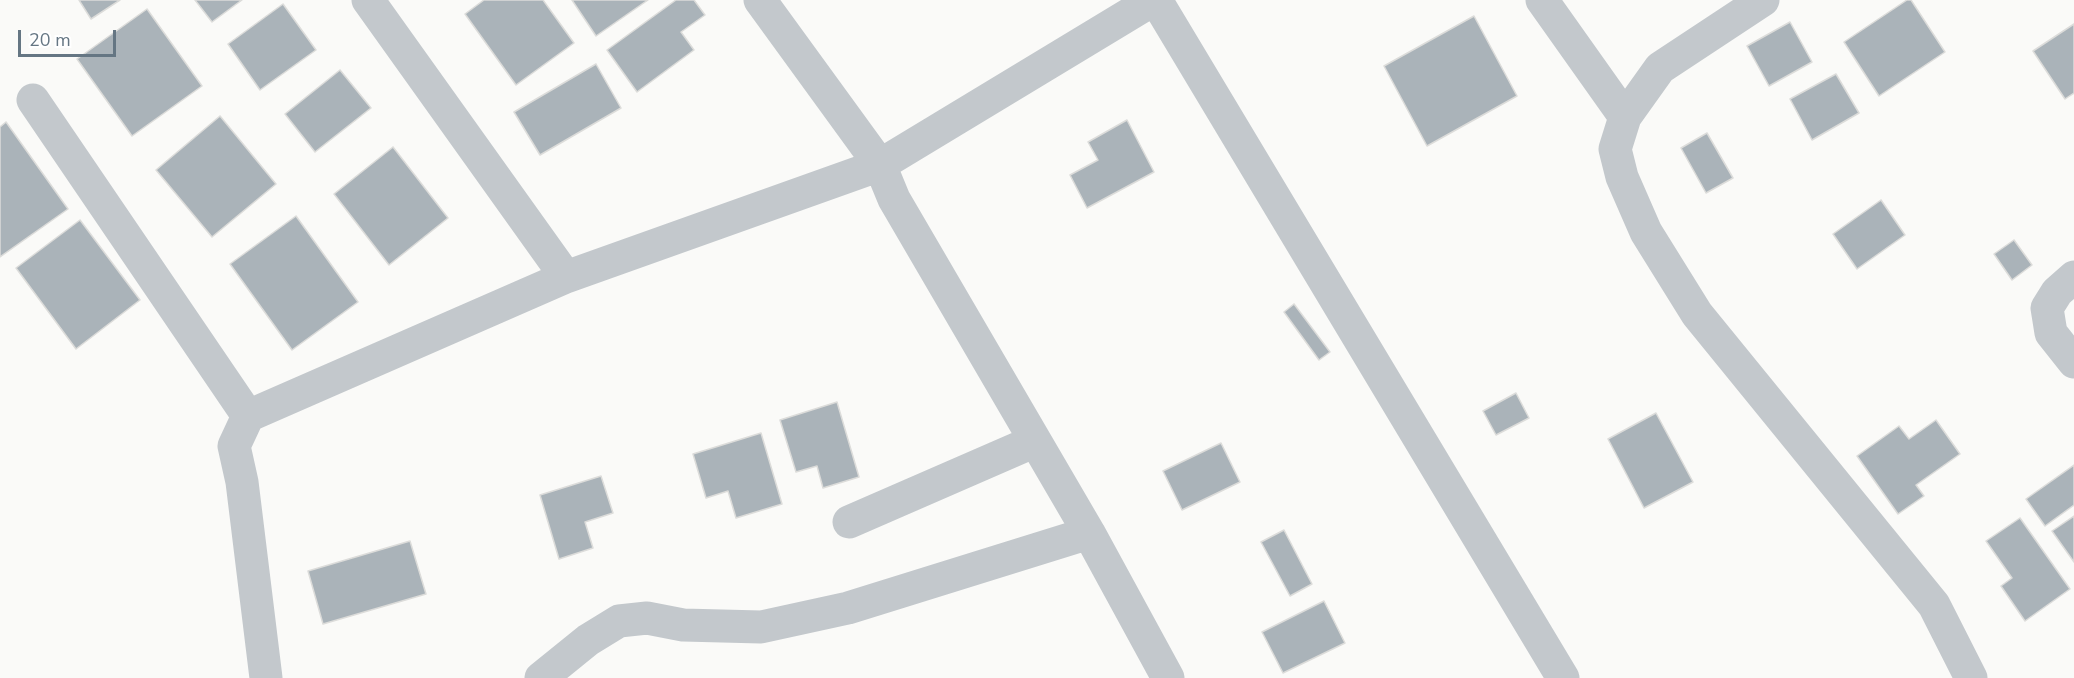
<!DOCTYPE html>
<style>
body{margin:0}
#map{position:relative;width:2074px;height:678px;overflow:hidden;background:#fafaf8;font-family:"Nunito Sans",sans-serif}
canvas{display:block}
.scale{position:absolute;left:18px;top:30px;width:98px;height:27px;box-sizing:border-box;border:3px solid #657683;border-top:0;padding-left:8px;font-size:18px;line-height:21px;white-space:nowrap;color:#657683;-webkit-text-stroke:4px #fff;paint-order:stroke}
</style>
<div id="map">
<canvas width="2074" height="678"></canvas>
<div class="scale">20 m</div>
</div>
<script>
const ctx = document.querySelector('canvas').getContext('2d');
ctx.lineJoin = 'round';
function fill(path, color) {
  ctx.fillStyle = color;
  ctx.fill(path, 'evenodd');
}
function poly(rows) {
  const path = new Path2D();
  for (const r of rows) {
    path.moveTo(r[0], r[1]);
    for (let i = 2; i < r.length; i += 2) path.lineTo(r[i], r[i + 1]);
  }
  return path;
}
function stroke(path, color, width, dash) {
  ctx.strokeStyle = color;
  ctx.lineWidth = width;
  ctx.lineCap = dash ? 'butt' : 'round';
  ctx.setLineDash(dash || []);
  ctx.stroke(path);
}
const building = poly([
 [79,0,120,0,91,19,79,0],
 [195,0,242,0,212,22,195,0],
 [484,0,543,0,574,43,516,85,465,14,484,0],
 [572,0,648,0,596,36,572,0],
 [676,0,694,0,705,15,681,32,694,50,637,92,607,50,676,0],
 [1907,0,1911,0,1945,52,1879,96,1844,42,1907,0],
 [283,4,316,50,260,90,228,44,283,4],
 [147,9,202,86,132,136,77,59,147,9],
 [1474,16,1517,96,1427,146,1384,66,1474,16],
 [1790,22,1812,62,1769,86,1747,46,1790,22],
 [2074,24,2074,93,2065,99,2033,51,2074,24],
 [596,64,621,108,540,155,514,112,596,64],
 [340,70,371,108,315,152,285,114,340,70],
 [1836,74,1859,113,1812,140,1790,99,1836,74],
 [220,116,276,184,212,237,156,170,220,116],
 [1127,120,1154,172,1087,208,1070,175,1098,160,1088,142,1127,120],
 [6,122,68,209,0,257,0,127,6,122],
 [1707,133,1733,178,1706,193,1681,148,1707,133],
 [393,147,448,218,389,265,334,194,393,147],
 [1881,200,1905,235,1857,269,1833,234,1881,200],
 [296,216,358,302,292,350,230,264,296,216],
 [80,220,140,300,76,349,16,268,80,220],
 [2014,240,2032,265,2012,280,1994,254,2014,240],
 [1294,304,1330,352,1319,360,1284,312,1294,304],
 [1516,393,1529,418,1496,435,1483,411,1516,393],
 [837,402,859,477,823,488,817,466,796,472,780,420,837,402],
 [1656,413,1693,482,1644,508,1608,439,1656,413],
 [1936,420,1960,454,1916,485,1924,496,1898,514,1857,456,1899,426,1909,439,1936,420],
 [761,433,782,504,736,518,728,491,706,498,693,454,761,433],
 [1221,443,1240,482,1182,510,1163,471,1221,443],
 [2074,465,2074,505,2045,526,2026,499,2074,465],
 [601,476,613,513,585,522,593,548,559,559,540,495,601,476],
 [2074,516,2074,562,2052,531,2074,516],
 [2020,518,2070,589,2025,621,2001,586,2012,578,1986,541,2020,518],
 [1284,530,1312,584,1290,596,1261,542,1284,530],
 [410,541,426,594,323,624,308,571,410,541],
 [1324,601,1345,643,1283,673,1262,632,1324,601]
]);
const minor = poly([
 [368,0,566,277],
 [760,0,880,165,894,199,1089,533,1168,678],
 [1156,0,1563,678],
 [1542,0,1625,117],
 [1763,0,1660,68,1625,117,1615,149,1622,177,1646,232,1697,314,1934,605,1971,678],
 [33,100,248,416],
 [2074,277,2057,292,2047,308,2051,333,2074,362],
 [849,522,1035,441],
 [266,678,242,482,234,446,248,416,566,277,880,165,1153,0],
 [541,678,588,640,619,621,647,618,683,625,761,627,848,608,1089,533]
]);
fill(building, '#aab3b9');
stroke(building, '#dcdcda', 1.5);
stroke(minor, '#c3c8cc', 33);
</script>
